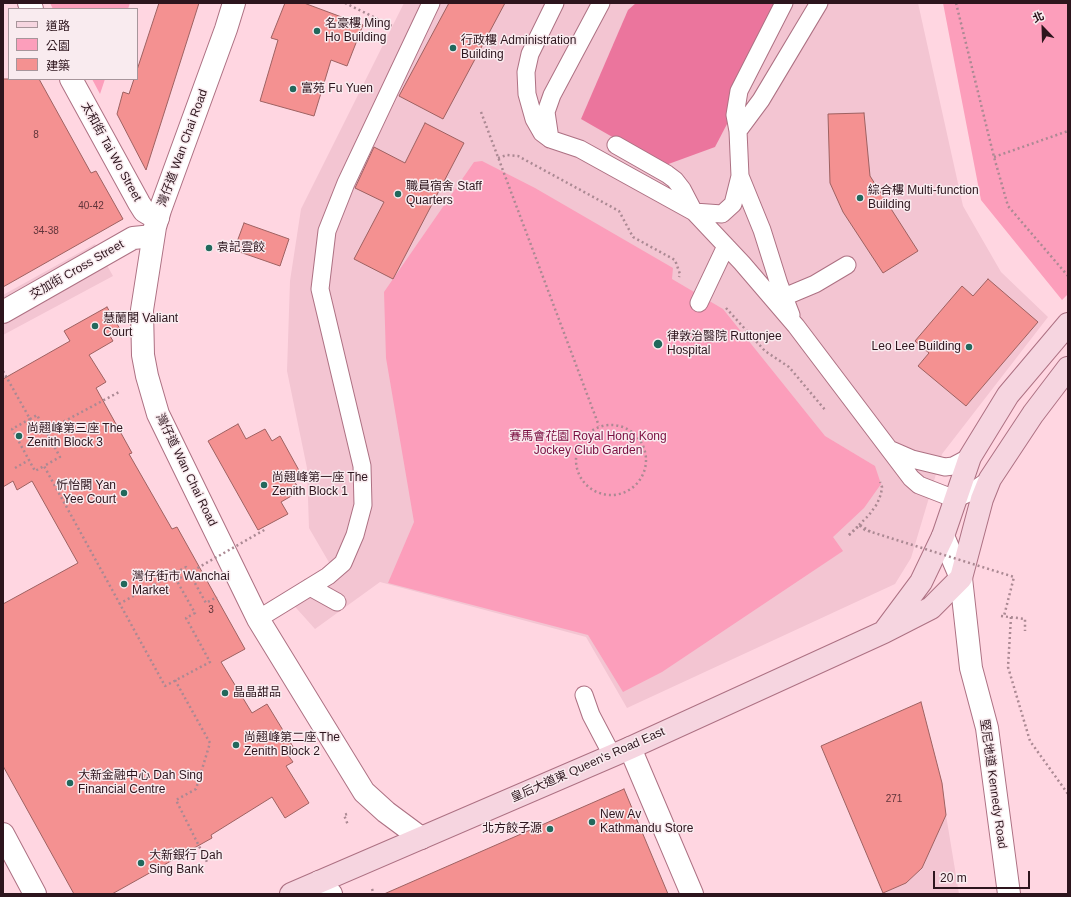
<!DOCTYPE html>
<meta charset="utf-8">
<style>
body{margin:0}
#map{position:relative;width:1071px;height:897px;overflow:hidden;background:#ffd6e1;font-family:Helvetica,"Noto Sans TC",sans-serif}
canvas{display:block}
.frame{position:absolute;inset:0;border:4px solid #2d151d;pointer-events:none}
.legend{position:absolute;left:8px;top:8px;width:130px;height:72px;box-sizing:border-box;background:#f9ebef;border:1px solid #a7959b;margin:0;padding:5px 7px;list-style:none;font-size:12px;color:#2d151d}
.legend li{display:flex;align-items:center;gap:8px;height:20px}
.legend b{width:20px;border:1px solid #a7959b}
.north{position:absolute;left:1023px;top:8px;width:40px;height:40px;-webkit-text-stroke:3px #f9ebef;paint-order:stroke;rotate:337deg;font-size:11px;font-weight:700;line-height:16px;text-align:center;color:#2d151d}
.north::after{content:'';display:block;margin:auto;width:14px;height:18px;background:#2d151d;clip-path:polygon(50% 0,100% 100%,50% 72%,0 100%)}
.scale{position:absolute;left:933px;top:871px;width:97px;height:18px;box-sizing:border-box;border:2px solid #2d151d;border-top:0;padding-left:5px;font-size:12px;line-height:14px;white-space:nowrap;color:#2d151d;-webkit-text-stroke:3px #f9ebef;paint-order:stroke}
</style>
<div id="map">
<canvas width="1071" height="897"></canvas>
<div class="frame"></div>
<ul class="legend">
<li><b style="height:5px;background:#f6d5e0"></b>道路</li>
<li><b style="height:11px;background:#fc9ebb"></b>公園</li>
<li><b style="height:11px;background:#f49191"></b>建築</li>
</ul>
<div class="north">北</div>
<div class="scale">20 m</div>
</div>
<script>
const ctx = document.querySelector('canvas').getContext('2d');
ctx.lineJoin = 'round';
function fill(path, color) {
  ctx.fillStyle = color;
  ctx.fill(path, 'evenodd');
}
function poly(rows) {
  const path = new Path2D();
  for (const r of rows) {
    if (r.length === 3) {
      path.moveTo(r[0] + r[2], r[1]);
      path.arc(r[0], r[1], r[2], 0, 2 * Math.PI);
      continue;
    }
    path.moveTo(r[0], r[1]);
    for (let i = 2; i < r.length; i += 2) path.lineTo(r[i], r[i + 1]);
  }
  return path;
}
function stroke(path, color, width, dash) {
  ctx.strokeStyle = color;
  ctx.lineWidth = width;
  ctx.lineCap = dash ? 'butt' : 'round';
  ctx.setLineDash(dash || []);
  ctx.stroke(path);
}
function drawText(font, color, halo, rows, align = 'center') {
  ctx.font = font + ' Helvetica,"Noto Sans TC",sans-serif';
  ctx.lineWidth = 3;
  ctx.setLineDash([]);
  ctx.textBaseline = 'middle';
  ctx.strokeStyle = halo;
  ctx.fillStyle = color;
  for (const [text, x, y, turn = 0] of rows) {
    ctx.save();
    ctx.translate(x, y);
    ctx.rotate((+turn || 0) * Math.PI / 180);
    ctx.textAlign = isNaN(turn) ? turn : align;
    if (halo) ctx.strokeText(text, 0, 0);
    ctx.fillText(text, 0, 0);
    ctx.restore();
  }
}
const built = poly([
 [404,3,918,3,963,206,1001,272,1048,317,942,454,911,558,895,584,627,708,586,637,380,582,315,629,289,600,334,571,309,528,307,468,287,371,290,281,301,209],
 [95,244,113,276,3,335,3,295],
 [946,815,959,894,884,894,883,893,906,883,922,868]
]);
const green = poly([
 [50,3,130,3,128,9,53,9],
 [943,3,1068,3,1068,294,1062,300,981,200],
 [92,79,105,79,100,94],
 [482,161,535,188,673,268,672,279,723,309,825,436,875,466,881,484,864,508,833,537,843,551,662,672,623,692,588,635,388,583,414,522,386,358,384,292,474,162]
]);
const forest = poly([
 [636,3,786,3,785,13,715,147,663,166,581,119,628,10]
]);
const building = poly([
 [159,3,199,3,146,170,117,114,123,92,129,94,134,79,137,79,137,70,159,3],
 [285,3,304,3,363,25,347,66,331,60,314,116,260,101,278,40,271,38,285,3],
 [449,3,505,3,443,119,399,96,449,3],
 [3,79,39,79,91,173,96,171,123,219,3,287,3,79],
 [864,113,870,176,918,251,883,273,843,212,830,183,828,114,864,113],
 [425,123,464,143,393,279,354,259,384,202,355,188,374,147,405,163,425,123],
 [244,223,289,239,280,266,234,250,244,223],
 [988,279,1038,322,966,406,918,366,929,353,915,341,962,286,973,296,988,279],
 [107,307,120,329,110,336,113,341,89,355,106,382,96,388,132,453,129,454,172,529,177,527,245,649,221,662,252,713,267,704,295,750,288,755,293,762,286,766,309,803,285,818,272,797,211,835,212,838,112,894,74,894,3,766,3,604,78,563,32,481,17,490,13,481,3,487,3,379,70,341,64,331,107,307],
 [238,424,246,439,265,429,272,441,280,436,301,474,293,479,300,491,281,502,288,514,258,530,208,441,238,424],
 [921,702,942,783,946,815,922,868,906,883,883,893,821,746,921,702],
 [624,789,668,894,384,894,624,789]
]);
const path = poly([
 [345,3,392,26],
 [956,3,994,157,1008,206,1068,276],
 [481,112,599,426],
 [994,157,1068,131],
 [498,158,507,155,518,156,619,211,633,237,675,260,680,274,679,277],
 [726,308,765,351,789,367,826,411],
 [3,371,30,419,37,415,60,457,44,466,165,686,210,662,186,618,195,613,173,574],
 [30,419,12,429,35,471,44,466],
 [611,460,35],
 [46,431,121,391],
 [15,468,29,460],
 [859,525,869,515,877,504,881,494,882,487,880,482],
 [849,535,860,525,871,532],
 [119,604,186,567,206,603,217,597],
 [1001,616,1025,619,1025,631],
 [1011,617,1008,667,1030,741,1068,794],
 [175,680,210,743,196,789,176,800,208,864],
 [347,814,344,815,348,825],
 [372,889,374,894]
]);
const service = poly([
 [555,3,530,54,526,72,527,94,534,119,542,133,550,139,580,149,694,212,722,214,733,204,740,176,738,131,735,115,739,91,784,3],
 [738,131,761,100,819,3],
 [550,139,546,112,552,95,601,3],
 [616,145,667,174,675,180,682,189,694,212,742,263,796,326,911,478,919,485,955,499,973,491,990,479],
 [740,176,762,230,779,284,791,315],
 [784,297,815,284,847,265],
 [699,303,726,246],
 [889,449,912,459,945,467,953,466,970,457],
 [310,587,337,602],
 [258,619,328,576,343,563,355,535,363,505,362,466,320,289,327,231,346,183,431,3],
 [584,695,591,715,612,755]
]);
const pedestrian = poly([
 [3,312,133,238,153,236]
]);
const minor = poly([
 [29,3,32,9],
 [71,79,139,203,144,211,149,214,158,218],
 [3,834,35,894]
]);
const tertiary = poly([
 [234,3,226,29,160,210,155,227,142,310,143,355,147,376,158,414,258,619,364,792,386,812,421,838],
 [943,536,961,578,971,668,987,728,1009,894],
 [630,748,692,894],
 [319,882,331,894]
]);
const secondary = poly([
 [886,629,921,582,943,536,970,457,1008,395,1068,324],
 [291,894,630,748,884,632,931,608,961,578,982,499,990,479,1033,414,1068,368]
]);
const pathBridge = poly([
 [849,535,859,525,865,530,1014,577,1004,616],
 [180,578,266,529]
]);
const markers = [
 [317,31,4,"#21685c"],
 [453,48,4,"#21685c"],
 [293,89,4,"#21685c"],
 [398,194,4,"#21685c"],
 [860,198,4,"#21685c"],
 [209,248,4,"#21685c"],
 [95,326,4,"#21685c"],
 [658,344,5,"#21685c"],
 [969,347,4,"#21685c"],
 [19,436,4,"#21685c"],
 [264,485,4,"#21685c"],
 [124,493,4,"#21685c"],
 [124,584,4,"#21685c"],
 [225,693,4,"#21685c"],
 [236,745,4,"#21685c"],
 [70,783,4,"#21685c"],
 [592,822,4,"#21685c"],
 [550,829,4,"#21685c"],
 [141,863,4,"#21685c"]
];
const numberNames = [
 ["8",36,135],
 ["40-42",91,206],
 ["34-38",46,231],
 ["3",211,610],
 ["271",894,799]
];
const poiNames = [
 ["名豪樓 Ming",325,24],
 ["Ho Building",325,38],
 ["行政樓 Administration",461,41],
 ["Building",461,55],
 ["富苑 Fu Yuen",301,89],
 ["職員宿舍 Staff",406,187],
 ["Quarters",406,201],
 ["綜合樓 Multi-function",868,191],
 ["Building",868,205],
 ["袁記雲餃",217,248],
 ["慧蘭閣 Valiant",103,319],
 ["Court",103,333],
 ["律敦治醫院 Ruttonjee",667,337],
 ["Hospital",667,351],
 ["Leo Lee Building",961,347,"right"],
 ["尚翹峰第三座 The",27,429],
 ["Zenith Block 3",27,443],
 ["尚翹峰第一座 The",272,478],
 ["Zenith Block 1",272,492],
 ["忻怡閣 Yan",116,486,"right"],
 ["Yee Court",116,500,"right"],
 ["灣仔街市 Wanchai",132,577],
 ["Market",132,591],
 ["晶晶甜品",233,693],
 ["尚翹峰第二座 The",244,738],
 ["Zenith Block 2",244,752],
 ["大新金融中心 Dah Sing",78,776],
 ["Financial Centre",78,790],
 ["New Av",600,815],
 ["Kathmandu Store",600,829],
 ["北方餃子源",542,829,"right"],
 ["大新銀行 Dah",149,856],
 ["Sing Bank",149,870]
];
const streetNames = [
 ["灣仔道 Wan Chai Road",183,148,-70],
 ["太和街 Tai Wo Street",111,152,61],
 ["交加街 Cross Street",77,270,-30],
 ["灣仔道 Wan Chai Road",186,470,64],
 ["皇后大道東 Queen's Road East",588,765,-24],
 ["堅尼地道 Kennedy Road",993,784,82]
];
const parkNames = [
 ["賽馬會花園 Royal Hong Kong",588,437],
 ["Jockey Club Garden",588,451]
];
fill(built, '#f3c5d2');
fill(green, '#fc9ebb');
fill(forest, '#eb759d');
fill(building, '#f49191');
stroke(building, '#9e6161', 1);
stroke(service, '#ad7183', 19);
stroke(pedestrian, '#ad7183', 24);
stroke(minor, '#ad7183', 24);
stroke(tertiary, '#ad7183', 24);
stroke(secondary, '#ad7183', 24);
stroke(path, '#ab8993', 2.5, [2, 3]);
stroke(service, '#fff', 17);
stroke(pedestrian, '#fff', 22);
stroke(minor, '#fff', 22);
stroke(tertiary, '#fff', 22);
stroke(secondary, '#f6d5e0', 22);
stroke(pathBridge, '#ab8993', 2.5, [2, 3]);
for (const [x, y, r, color] of markers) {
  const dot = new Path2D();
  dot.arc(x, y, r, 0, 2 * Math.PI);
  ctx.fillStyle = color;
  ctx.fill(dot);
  stroke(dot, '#f9ebef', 1.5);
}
drawText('10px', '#5f343a', null, numberNames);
drawText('12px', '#2d151d', '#f9ebef', poiNames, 'left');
drawText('12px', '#2d151d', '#f9ebef', streetNames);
drawText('12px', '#7a0e40', '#f9ebef', parkNames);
</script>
